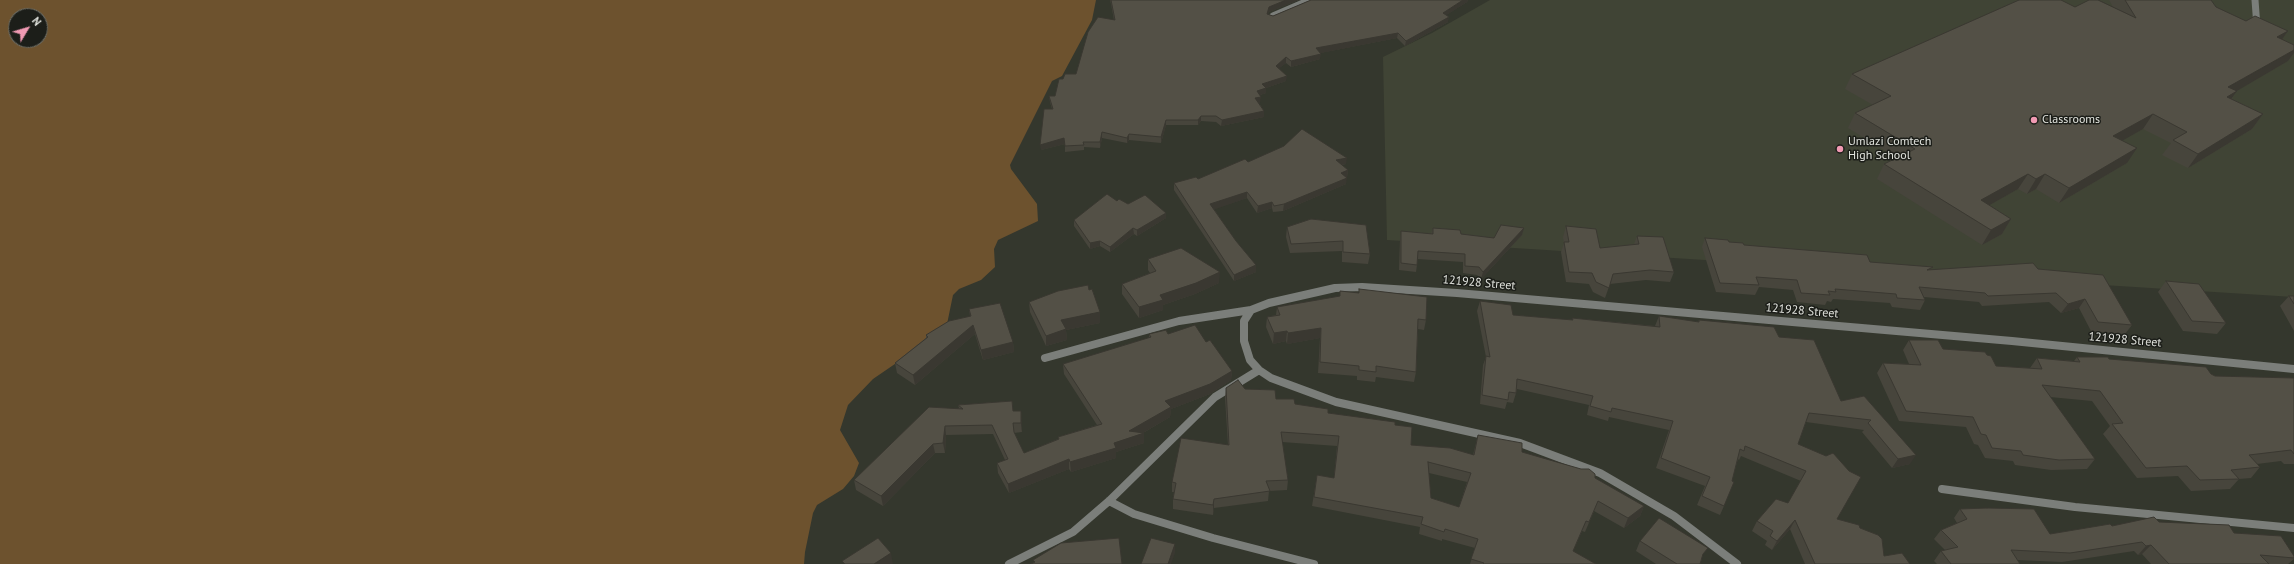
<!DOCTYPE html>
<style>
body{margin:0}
#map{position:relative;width:2294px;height:564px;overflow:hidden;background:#34372d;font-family:"PT Sans",sans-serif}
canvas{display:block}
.north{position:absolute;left:8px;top:8px;width:40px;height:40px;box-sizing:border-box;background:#1c1e19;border:1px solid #6b6d67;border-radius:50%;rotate:52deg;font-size:11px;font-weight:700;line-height:16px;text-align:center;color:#e1e3dd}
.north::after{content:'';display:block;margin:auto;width:14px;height:18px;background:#f19ab3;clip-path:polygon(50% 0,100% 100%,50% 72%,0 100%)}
</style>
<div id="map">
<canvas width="2294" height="564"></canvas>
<div class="north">N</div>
</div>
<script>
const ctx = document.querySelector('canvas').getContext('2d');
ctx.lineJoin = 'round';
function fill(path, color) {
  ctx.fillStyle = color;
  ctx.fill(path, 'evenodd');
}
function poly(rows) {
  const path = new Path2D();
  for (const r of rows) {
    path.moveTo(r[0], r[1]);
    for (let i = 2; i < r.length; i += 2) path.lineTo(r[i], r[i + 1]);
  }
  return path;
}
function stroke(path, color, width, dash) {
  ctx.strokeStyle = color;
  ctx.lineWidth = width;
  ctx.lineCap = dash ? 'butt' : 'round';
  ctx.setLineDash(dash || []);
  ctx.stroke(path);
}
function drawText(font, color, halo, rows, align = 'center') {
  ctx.font = font + ' "PT Sans",sans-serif';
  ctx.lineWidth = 3;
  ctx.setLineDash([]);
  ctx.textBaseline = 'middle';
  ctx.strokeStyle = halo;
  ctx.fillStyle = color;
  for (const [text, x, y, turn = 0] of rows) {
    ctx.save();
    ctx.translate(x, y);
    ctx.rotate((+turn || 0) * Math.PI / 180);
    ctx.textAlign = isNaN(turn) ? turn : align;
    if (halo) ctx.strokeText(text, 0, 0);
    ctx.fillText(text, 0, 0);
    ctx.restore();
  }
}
const built = poly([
 [1490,0,2294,0,2294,297,1387,240,1383,57,1432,33]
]);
const green = poly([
 [0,0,1096,0,1092,20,1062,76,1052,81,1010,165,1011,169,1037,204,1038,221,998,240,994,249,995,267,981,280,959,289,953,295,946,329,873,379,848,405,840,430,859,463,854,476,843,489,817,505,813,513,805,552,804,564,0,564],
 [16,16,40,16,40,40,16,40]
]);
const service = poly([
 [2255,0,2257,27]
]);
const minorFar1 = poly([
 [1273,16,1310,0]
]);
const minor = poly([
 [1045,358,1179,321,1251,310],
 [1942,489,2075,507,2294,528],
 [1109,501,1134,514,1213,538,1314,564],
 [1009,564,1073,532,1109,501,1215,397,1259,370],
 [1737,564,1674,516,1600,473,1520,443,1336,402,1271,378,1259,370,1250,360,1244,341,1244,321,1251,310,1269,303,1335,288,1362,287,1457,293,2012,341,2294,369]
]);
const wall = poly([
 [1110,0,1299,0,1269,12,1268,14,1273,16,1311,0,1468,0,1467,2,1446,15,1448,22,1405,46,1397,38,1320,53,1320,59,1291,67,1286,63,1279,68,1286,81,1266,88,1266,93,1260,95,1260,103,1259,103,1264,111,1264,117,1221,126,1216,122,1201,121,1198,125,1166,125,1161,143,1129,140,1127,143,1102,138,1100,148,1084,147,1084,150,1065,152,1065,144,1041,150,1052,109,1050,102,1049,96,1055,96,1063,79,1076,74,1114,20,1111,4],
 [2109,0,2211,0,2216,7,2246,21,2288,31,2282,39,2294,45,2294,53,2288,61,2236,91,2232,99,2263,114,2252,129,2188,168,2162,155,2171,143,2143,129,2122,140,2127,163,2059,203,2036,189,2027,194,2018,189,1989,205,2011,219,2002,234,1982,245,1877,179,1884,164,1897,158,1848,128,1855,113,1873,105,1845,89,1852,74,2075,7,2113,7],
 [1248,162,1346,164,1342,165,1348,170,1347,177,1346,177,1346,184,1283,211,1273,212,1272,208,1257,213,1247,198,1214,209,1256,272,1234,281,1174,190,1174,183,1198,179],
 [1117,201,1166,213,1166,218,1137,236,1134,234,1110,252,1100,246,1090,249,1074,226,1074,220],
 [1311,219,1370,254,1368,264,1342,262,1342,251,1290,253,1286,237,1287,227],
 [1566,226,1600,248,1634,244,1637,236,1674,272,1670,282,1646,280,1610,284,1605,298,1593,292,1589,284,1566,282,1561,252,1564,243,1563,237],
 [1433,228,1461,234,1494,238,1524,228,1522,235,1481,279,1477,275,1463,273,1463,262,1417,259,1417,265,1416,272,1399,270,1400,239,1401,231,1431,234],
 [1705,238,1744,245,1931,270,2038,269,2132,325,2125,334,2091,331,2079,308,2061,313,2049,302,1982,306,1979,302,1924,297,1925,300,1920,310,1892,307,1890,303,1833,299,1831,302,1827,301,1825,305,1797,302,1793,290,1759,287,1755,295,1716,292,1702,247],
 [1148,259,1219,283,1195,294,1163,305,1163,310,1139,318,1122,294,1122,284,1150,273,1148,270],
 [2166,281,2226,323,2217,334,2183,331,2158,292],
 [1359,289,1426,320,1424,330,1418,329,1416,372,1414,382,1376,377,1375,382,1357,380,1357,376,1318,373,1320,338,1287,344,1286,341,1273,344,1266,327,1267,317,1276,315,1277,307,1340,297,1340,291,1359,293],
 [2289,296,2294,296,2294,331,2280,306],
 [1480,301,1513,315,1572,320,1572,318,1655,326,1659,316,1698,322,1699,320,1779,337,1841,401,1864,396,1910,464,1892,468,1862,432,1864,430,1806,422,1798,444,1837,519,1860,528,1884,556,1910,564,1805,564,1790,529,1772,550,1765,545,1767,541,1752,531,1757,521,1788,503,1801,481,1741,456,1739,460,1738,459,1724,506,1720,515,1697,505,1705,486,1656,468,1669,430,1609,417,1608,421,1587,415,1589,405,1517,389,1516,393,1513,403,1507,402,1505,409,1480,404,1483,365,1486,357,1477,311],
 [1029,302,1100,323,1066,330,1067,340,1046,346,1030,312],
 [969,309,1013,342,1014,352,983,360,975,334,915,385,897,373,895,363,926,338,926,335,970,316],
 [1149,334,1168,334,1206,342,1232,371,1231,380,1210,394,1171,409,1170,417,1143,433,1144,433,1144,443,1116,452,1116,458,1071,472,1069,469,1009,493,998,473,997,463,1005,460,993,434,946,435,945,453,935,453,883,506,856,490,854,480,959,408,958,405,1012,401,1013,411,1021,411,1022,432,1014,433,1024,453,1058,439,1058,437,1097,425,1064,374,1063,364,1149,338],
 [1909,340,1943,349,1987,355,1996,366,2030,368,2037,358,2074,361,2077,357,2109,359,2211,374,2215,376,2294,378,2294,464,2284,464,2281,461,2257,464,2260,467,2251,478,2239,479,2230,489,2191,491,2178,476,2137,478,2103,434,2110,426,2092,401,2050,397,2095,459,2087,469,2051,470,2015,465,2013,461,1985,458,1978,445,1974,444,1966,427,1899,421,1877,373,1883,363,1909,364,1903,350],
 [1226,388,1245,389,1276,399,1328,413,1395,425,1411,445,1473,455,1478,435,1522,452,1595,478,1644,506,1640,516,1624,528,1594,511,1585,532,1582,531,1573,551,1596,564,1470,564,1475,548,1442,539,1442,541,1419,534,1420,527,1312,506,1317,475,1334,478,1337,446,1282,442,1288,480,1287,490,1269,491,1268,501,1214,508,1213,515,1173,509,1173,499,1174,492,1172,492,1172,482,1228,445,1225,398],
 [1429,473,1467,482,1459,507,1431,498],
 [1960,509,2050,534,2112,526,2159,522,2234,533,2294,556,2294,559,2288,564,2151,564,2142,554,2138,555,2134,551,2062,562,2017,560,2020,564,1937,564,1934,561,1941,551,1945,550,1934,539,1941,530,1957,523,1954,518],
 [1640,541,1702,559,1700,564,1656,564,1636,551]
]);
const shadedWall = poly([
 [1286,0,1299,0,1269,12,1267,19,1267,14,1269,7],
 [1463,0,1468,0,1467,2,1442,18,1443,13],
 [1449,17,1448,22,1405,46,1406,41],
 [2288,31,2278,45,2277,37],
 [1398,33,1397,38,1316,54,1316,48],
 [2294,50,2294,53,2288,61,2218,102,2228,87],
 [1321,54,1320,59,1291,67,1291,61],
 [1286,57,1286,63,1276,71,1276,66],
 [1287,76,1286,81,1266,88,1266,93,1257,96,1257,91,1262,84],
 [2237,91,2226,106,2227,97],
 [1261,97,1260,103,1255,103,1255,98],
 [1264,111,1264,117,1221,126,1222,120],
 [2153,114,2143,129,2104,151,2113,136],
 [2263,114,2252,129,2188,168,2198,154],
 [1201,116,1201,121,1198,125,1198,120],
 [1166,120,1166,125,1161,143,1161,137],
 [1102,132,1102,138,1100,148,1100,142],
 [1129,134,1129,140,1127,143,1127,138],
 [1064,138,1065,144,1041,150,1040,145],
 [2137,148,2127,163,2059,203,2069,188],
 [1347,158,1346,164,1335,166,1336,160],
 [1348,170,1347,177,1340,179,1341,173],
 [2028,174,2018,189,1972,215,1981,200],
 [2045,174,2036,189,2027,194,2036,179],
 [1347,178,1346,184,1283,211,1284,204],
 [1247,192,1247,198,1210,211,1210,204],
 [1272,202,1272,208,1257,213,1258,206],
 [1166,213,1166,218,1137,236,1137,230],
 [2011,219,2002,234,1982,245,1991,230],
 [1133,228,1134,234,1110,252,1110,247],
 [1524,228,1522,235,1481,279,1483,272],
 [1100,241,1100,246,1090,249,1090,243],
 [1256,265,1256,272,1234,281,1234,275],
 [1220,272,1219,283,1195,294,1163,305,1163,310,1139,318,1139,307,1160,295],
 [2085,299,2079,308,2061,313,2068,304],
 [1100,312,1100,323,1066,330,1067,340,1046,346,1046,336,1061,320],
 [973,325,975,334,915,385,913,375],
 [1321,328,1320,338,1287,344,1288,333],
 [1287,331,1286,341,1273,344,1274,333],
 [1013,342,1014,352,983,360,981,350],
 [1232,371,1231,380,1210,394,1171,409,1170,417,1141,434,1144,433,1144,443,1116,452,1116,458,1071,472,1070,462,1129,431,1165,401],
 [1021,411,1022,421,1022,432,1021,423],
 [945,426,946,435,945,453,943,443],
 [933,444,935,453,883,506,881,496],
 [1916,455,1910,464,1892,468,1898,459],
 [1069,459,1069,469,1009,493,1008,484],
 [1214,499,1214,508,1213,515,1213,505],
 [1644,506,1640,516,1624,528,1628,518],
 [1795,520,1790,529,1772,550,1777,541],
 [1175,544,1175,553,1171,564,1168,564],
 [2151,545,2142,554,2138,555,2146,546],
 [891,553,893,564,874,564]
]);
const building = poly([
 [1111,0,1286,0,1269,7,1267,14,1273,16,1311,0,1463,0,1443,13,1449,17,1406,41,1398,33,1316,48,1321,54,1291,61,1286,57,1276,66,1287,76,1262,84,1266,88,1257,91,1261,97,1255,98,1264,111,1222,120,1216,116,1201,116,1198,120,1166,120,1161,137,1129,134,1127,138,1102,132,1100,142,1083,142,1084,145,1065,146,1064,138,1040,145,1044,109,1053,109,1049,96,1055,96,1059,79,1063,79,1065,74,1076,74,1088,32,1098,17,1115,20,1111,0],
 [2019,0,2061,0,2075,7,2089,0,2098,0,2136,18,2125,0,2211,0,2216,7,2246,21,2255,16,2288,31,2277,37,2294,45,2294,50,2228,87,2237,91,2227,97,2263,114,2198,154,2173,140,2187,132,2153,114,2113,136,2137,148,2069,188,2045,174,2036,179,2028,174,1981,200,2011,219,1991,230,1884,164,1915,149,1855,113,1891,96,1852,74,2019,0],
 [1302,129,1347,158,1336,160,1348,170,1341,173,1347,178,1284,204,1274,206,1272,202,1258,206,1247,192,1210,204,1236,241,1256,265,1234,275,1174,183,1196,177,1198,179,1245,159,1248,162,1284,146,1302,129],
 [1107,194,1117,201,1119,199,1128,204,1145,195,1166,213,1137,230,1133,228,1110,247,1100,241,1090,243,1074,220,1107,194],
 [1311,219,1366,225,1370,254,1343,252,1343,241,1291,244,1287,227,1311,219],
 [1501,225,1524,228,1483,272,1479,267,1465,266,1465,254,1418,251,1417,265,1401,263,1401,231,1433,234,1433,228,1460,230,1461,234,1494,238,1501,225],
 [1566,226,1596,229,1600,248,1639,244,1637,236,1663,237,1674,272,1650,270,1613,274,1609,288,1596,282,1592,273,1569,272,1564,242,1569,242,1566,226],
 [1705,238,1728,240,1729,242,1743,243,1744,245,1867,255,1870,262,1933,267,1927,270,2033,263,2038,269,2103,275,2132,325,2098,322,2085,299,2068,304,2056,293,1988,296,1985,293,1919,287,1925,300,1897,298,1896,294,1835,289,1836,292,1828,291,1830,295,1801,293,1797,280,1756,277,1759,285,1720,283,1705,238],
 [1181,248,1220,272,1196,283,1160,295,1163,300,1139,307,1122,284,1156,271,1148,259,1181,248],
 [2166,281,2199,284,2226,323,2192,321,2166,281],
 [1088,285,1089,290,1092,289,1100,312,1061,320,1066,329,1046,336,1029,302,1058,291,1088,285],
 [1359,289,1427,297,1426,320,1418,319,1416,372,1376,366,1376,372,1359,370,1359,366,1320,362,1321,328,1288,333,1287,331,1274,333,1267,317,1280,315,1277,307,1340,296,1340,291,1359,293,1359,289],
 [2289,296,2294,296,2294,304,2289,296],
 [1480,301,1511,305,1513,315,1573,320,1572,318,1660,327,1659,316,1699,322,1699,320,1774,327,1779,337,1814,340,1841,401,1864,396,1916,455,1898,459,1868,423,1871,420,1809,413,1798,444,1826,456,1833,453,1849,471,1861,477,1837,519,1859,525,1860,528,1878,535,1882,539,1884,556,1902,553,1910,564,1815,564,1795,520,1777,541,1770,536,1773,531,1757,521,1776,499,1788,503,1806,471,1745,446,1744,451,1740,449,1732,481,1734,482,1724,506,1702,496,1710,477,1661,458,1673,421,1612,408,1611,412,1590,406,1593,396,1517,379,1516,393,1509,392,1508,400,1482,395,1486,356,1490,357,1480,301],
 [1000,303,1013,342,981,350,973,325,913,375,895,363,928,337,926,335,949,321,971,316,969,309,1000,303],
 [1195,325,1206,342,1210,340,1232,371,1210,384,1165,401,1171,407,1129,431,1144,433,1114,443,1116,448,1070,462,1069,459,1008,484,997,463,1008,459,992,425,945,426,943,443,933,444,881,496,854,480,929,407,963,409,958,405,1012,401,1013,411,1021,411,1021,423,1013,423,1014,432,1024,453,1059,439,1058,437,1102,424,1063,364,1151,337,1149,334,1166,330,1168,334,1195,325],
 [1909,340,1938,340,1943,349,1985,352,1987,355,1991,356,1996,366,2042,369,2037,358,2080,362,2077,357,2108,357,2109,359,2206,367,2211,374,2215,376,2294,378,2294,454,2291,450,2249,455,2260,467,2231,470,2239,479,2200,480,2187,466,2146,468,2112,424,2123,423,2100,391,2042,385,2095,459,2059,460,2023,455,2021,451,1992,448,1986,435,1981,434,1973,417,1906,411,1883,363,1921,365,1909,340],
 [1238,380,1245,389,1275,390,1276,399,1294,399,1295,404,1328,409,1328,413,1395,422,1395,425,1412,427,1411,445,1450,448,1474,455,1478,435,1522,443,1522,452,1581,469,1589,469,1595,474,1595,478,1644,506,1628,518,1598,501,1589,522,1586,521,1573,551,1596,564,1483,564,1484,563,1471,559,1478,539,1445,529,1444,532,1421,524,1423,517,1314,497,1317,475,1334,478,1339,436,1281,432,1288,480,1266,481,1270,491,1214,499,1213,505,1173,499,1176,483,1172,482,1181,438,1229,445,1226,388,1238,380],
 [1428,462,1471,473,1459,507,1431,498,1428,462],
 [1987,508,2034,509,2050,534,2110,524,2112,526,2154,517,2159,522,2229,525,2234,533,2281,536,2294,556,2294,558,2260,555,2269,564,2169,564,2151,545,2146,546,2142,542,2070,553,2011,550,2020,564,1951,564,1941,551,1958,547,1941,530,1967,519,1960,509,1987,508],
 [1659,518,1708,548,1703,554,1700,564,1677,564,1640,541,1659,518],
 [878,538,891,553,874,564,845,564,842,561,878,538],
 [1119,538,1122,564,1031,564,1035,562,1033,560,1061,543,1119,538],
 [1151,538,1175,544,1168,564,1141,564,1151,538]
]);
const markers = [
 [2034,120,4,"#f19ab3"],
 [1840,149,4,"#f19ab3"]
];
const poiNames = [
 ["Classrooms",2042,120],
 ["Umlazi Comtech",1848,142],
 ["High School",1848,156]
];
const streetNames = [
 ["121928 Street",1479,283,5],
 ["121928 Street",1802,311,5],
 ["121928 Street",2125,340,5]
];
fill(built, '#404435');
fill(green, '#6d522e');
stroke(service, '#7b7e7a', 7);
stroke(minorFar1, '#7b7e7a', 7);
stroke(minor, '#7b7e7a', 8);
fill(wall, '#47453c');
fill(shadedWall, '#3a3831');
fill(building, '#535046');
stroke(building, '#3a3831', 1);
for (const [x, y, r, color] of markers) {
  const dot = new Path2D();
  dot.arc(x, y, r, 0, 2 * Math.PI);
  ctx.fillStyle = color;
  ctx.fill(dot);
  stroke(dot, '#1c1e19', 1.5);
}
drawText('12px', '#e1e3dd', '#1c1e19', poiNames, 'left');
drawText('12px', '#e1e3dd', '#1c1e19', streetNames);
</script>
